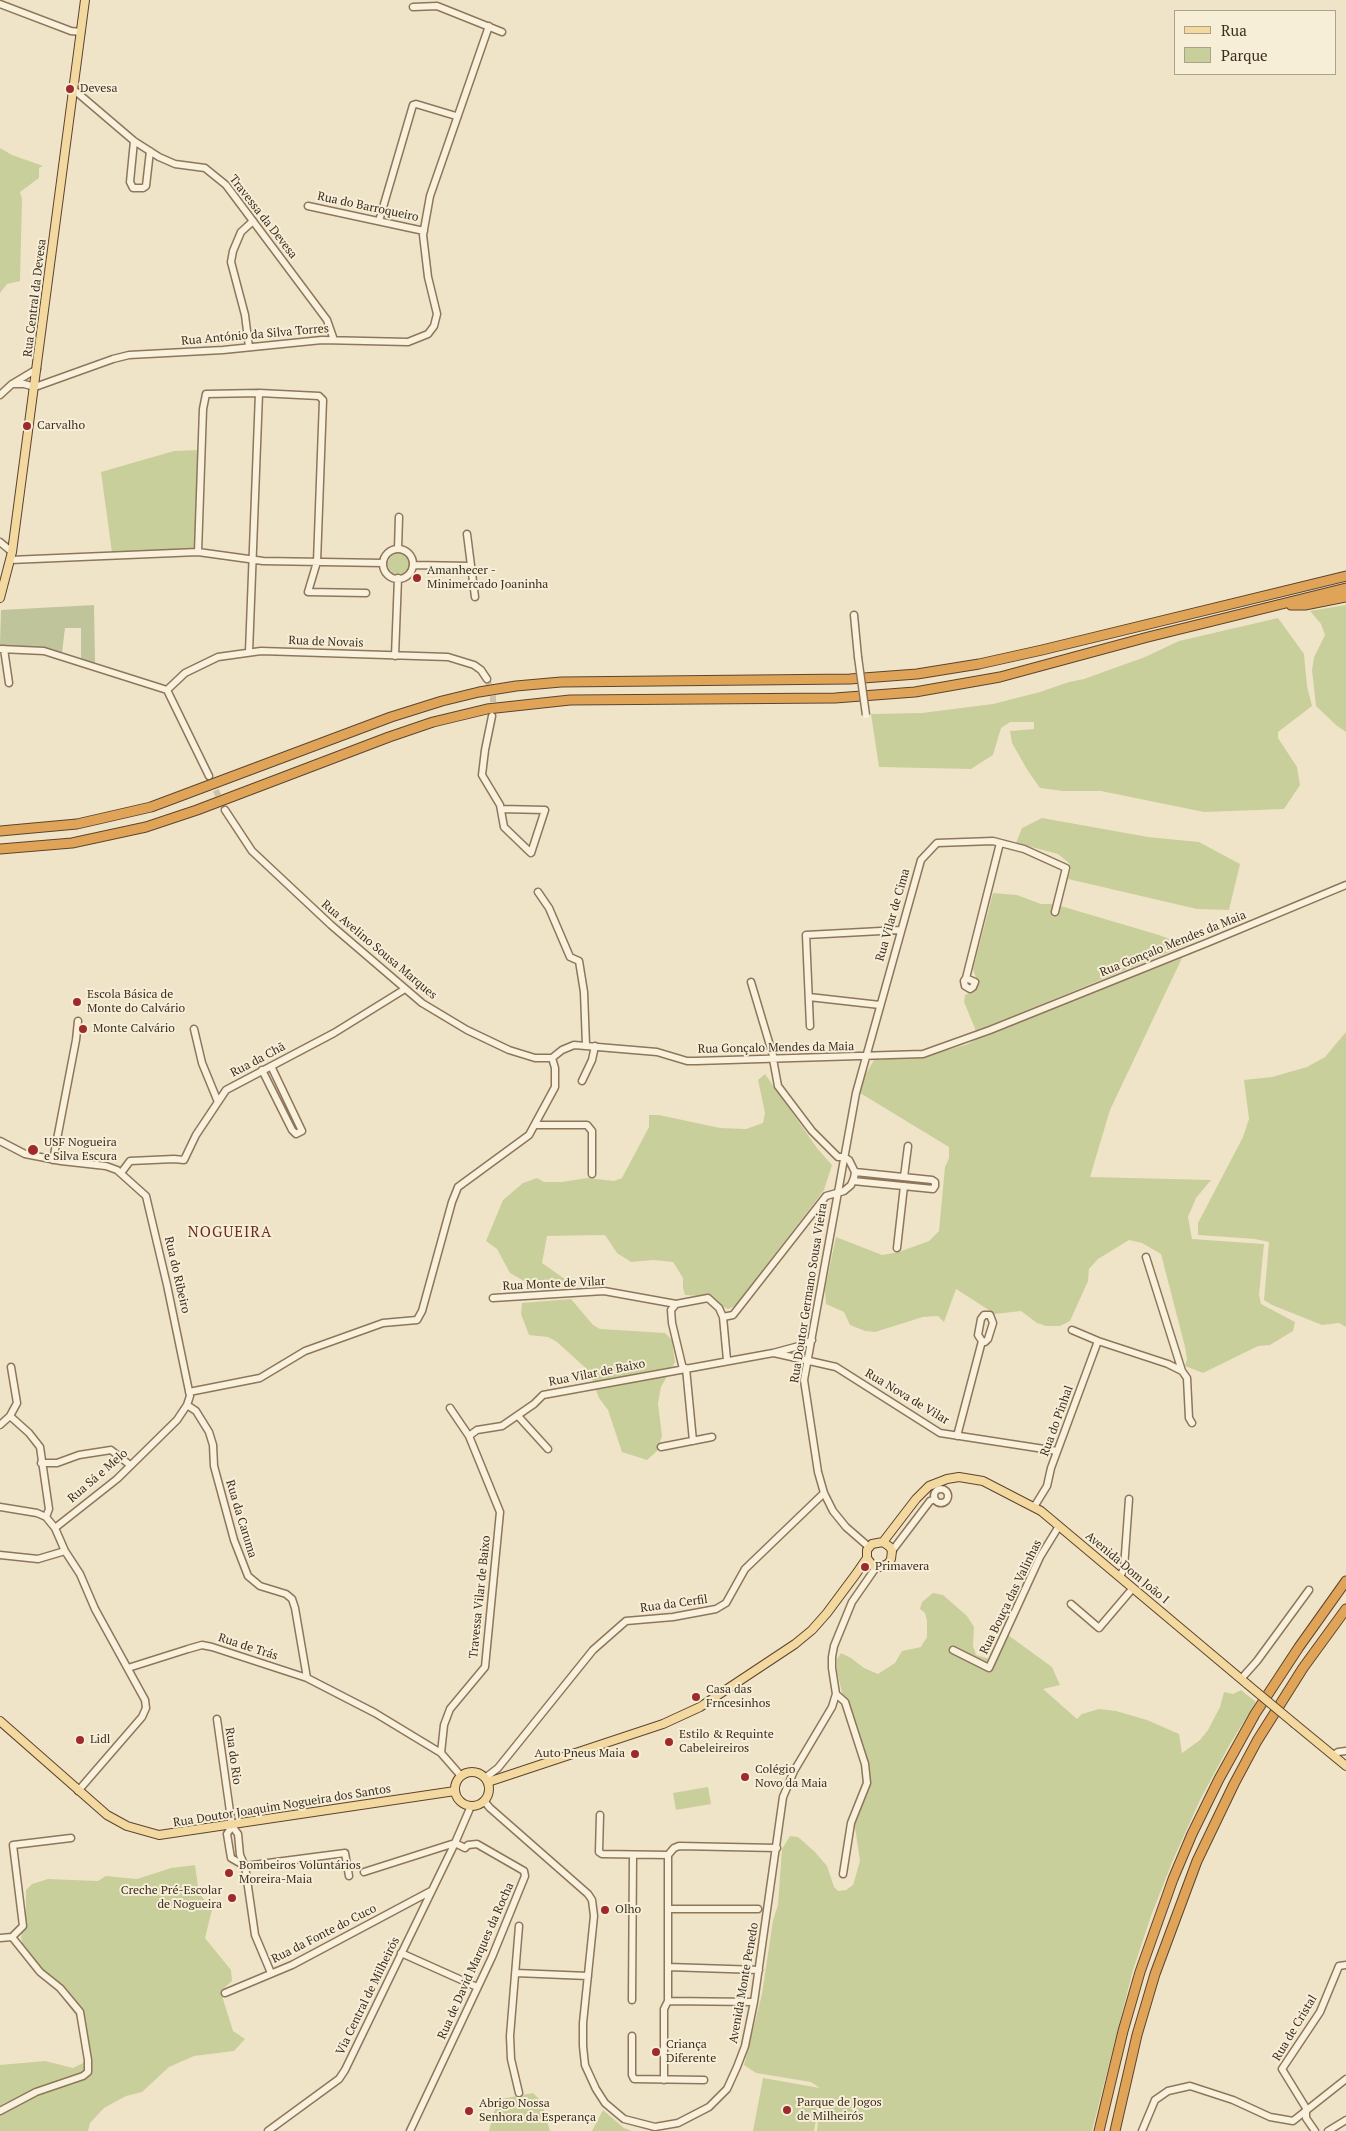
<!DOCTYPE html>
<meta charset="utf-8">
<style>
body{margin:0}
#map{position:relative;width:1346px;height:2131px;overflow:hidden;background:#f0e4c8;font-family:"PT Serif",serif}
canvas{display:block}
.legend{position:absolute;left:1174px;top:10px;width:162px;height:65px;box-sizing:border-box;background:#f7eed8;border:1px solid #ada18e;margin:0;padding:6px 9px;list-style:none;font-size:15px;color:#3d2e20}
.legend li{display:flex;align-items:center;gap:10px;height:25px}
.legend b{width:25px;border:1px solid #ada18e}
</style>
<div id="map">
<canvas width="1346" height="2131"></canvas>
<ul class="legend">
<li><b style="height:6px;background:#f3d9a0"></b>Rua</li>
<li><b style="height:14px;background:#c9cf9b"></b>Parque</li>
</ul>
</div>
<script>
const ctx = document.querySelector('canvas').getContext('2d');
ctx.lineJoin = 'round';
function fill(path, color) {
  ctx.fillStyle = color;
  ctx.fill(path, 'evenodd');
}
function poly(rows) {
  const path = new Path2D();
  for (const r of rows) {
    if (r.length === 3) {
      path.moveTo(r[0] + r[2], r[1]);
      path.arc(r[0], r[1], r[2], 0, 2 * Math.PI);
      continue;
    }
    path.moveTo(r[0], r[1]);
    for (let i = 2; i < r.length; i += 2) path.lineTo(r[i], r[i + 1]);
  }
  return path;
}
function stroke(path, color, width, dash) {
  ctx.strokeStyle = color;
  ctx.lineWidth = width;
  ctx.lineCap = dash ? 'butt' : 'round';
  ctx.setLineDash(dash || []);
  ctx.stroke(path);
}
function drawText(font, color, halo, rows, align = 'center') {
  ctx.font = font + ' "PT Serif",serif';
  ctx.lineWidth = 4;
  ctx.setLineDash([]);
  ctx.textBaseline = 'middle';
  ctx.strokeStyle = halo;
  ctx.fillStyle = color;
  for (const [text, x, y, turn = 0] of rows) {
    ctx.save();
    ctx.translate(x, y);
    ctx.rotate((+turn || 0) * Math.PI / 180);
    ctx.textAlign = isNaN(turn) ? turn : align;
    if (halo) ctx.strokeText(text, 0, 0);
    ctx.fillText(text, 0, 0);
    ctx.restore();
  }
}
const green = poly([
 [0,148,12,155,43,166,39,168,39,178,20,192,22,199,20,281,7,284,0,293],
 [198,450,195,547,191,549,112,553,101,472,174,451],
 [399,564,11],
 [1346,605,1346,732,1336,725,1316,706,1312,670,1314,657,1325,635,1321,624,1310,611],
 [1278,618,1304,654,1307,686,1312,706,1278,732,1278,738,1297,767,1300,785,1284,809,1204,812,1101,791,1063,791,1040,788,1028,771,1012,743,1010,731,1034,729,1034,722,1010,722,1001,728,993,755,971,769,879,767,871,714,922,713,993,704,1040,692,1069,682,1084,679,1145,657,1179,641],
 [1042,818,1148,837,1199,842,1240,864,1229,910,1197,909,1068,879,1071,869,1069,863,1058,854,1016,843,1022,828],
 [993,893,1017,895,1041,904,1054,904,1159,935,1186,945,976,1031,964,1002,965,995,974,991,978,984,973,969],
 [1182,958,1110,1110,1090,1177,1211,1180,1196,1198,1188,1217,1192,1239,1264,1244,1259,1295,1261,1304,1295,1322,1293,1331,1270,1345,1258,1346,1203,1373,1185,1366,1187,1359,1185,1347,1161,1254,1142,1243,1129,1240,1098,1259,1089,1269,1088,1281,1070,1321,1060,1326,1046,1326,1037,1323,1021,1311,995,1314,956,1289,944,1322,938,1316,923,1317,875,1332,865,1331,850,1325,844,1312,826,1304,825,1289,836,1237,882,1255,899,1252,929,1241,939,1231,945,1167,949,1158,949,1147,860,1093,864,1077,874,1060,927,1056,968,1044,986,1034],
 [1346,1032,1346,1327,1339,1323,1322,1325,1272,1305,1264,1300,1269,1242,1255,1239,1198,1235,1198,1223,1243,1137,1249,1119,1244,1080,1272,1077,1307,1067,1325,1057],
 [765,1074,817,1148,832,1165,824,1190,758,1276,740,1304,728,1309,719,1305,712,1297,685,1295,683,1288,683,1278,673,1262,653,1260,631,1262,617,1253,605,1235,547,1236,542,1263,572,1284,568,1287,528,1289,524,1281,510,1273,497,1249,486,1241,503,1200,523,1183,537,1178,544,1182,562,1182,587,1178,614,1181,622,1178,649,1127,649,1115,659,1115,720,1128,746,1129,763,1123,765,1113,758,1080],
 [571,1299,593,1325,600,1329,665,1333,672,1340,675,1362,661,1387,658,1403,662,1436,657,1451,647,1460,622,1452,608,1410,599,1398,589,1371,557,1342,548,1337,529,1335,521,1314,522,1303],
 [933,1593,943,1595,967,1616,974,1627,973,1646,976,1655,989,1659,995,1655,1008,1635,1052,1667,1060,1685,1043,1689,1077,1719,1082,1714,1099,1709,1116,1711,1147,1720,1179,1734,1182,1753,1200,1740,1208,1730,1220,1707,1224,1692,1233,1694,1241,1690,1256,1702,1230,1744,1200,1800,1173,1860,1151,1916,1133,1970,1092,2131,817,2131,821,2094,814,2131,753,2131,763,2078,820,2088,811,2082,756,2073,744,2065,762,1994,773,1920,778,1905,782,1849,790,1836,798,1837,815,1852,827,1866,834,1887,838,1891,846,1890,853,1885,860,1861,853,1814,868,1770,866,1756,845,1706,837,1671,837,1659,841,1653,851,1658,864,1668,878,1674,895,1663,902,1651,921,1647,927,1637,927,1621,925,1613,920,1609,922,1602],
 [708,1787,711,1804,676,1810,673,1793],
 [195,1865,199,1893,212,1910,205,1938,231,1970,232,1981,223,1989,223,1999,233,2031,245,2039,234,2051,194,2056,169,2067,142,2092,126,2096,104,2108,90,2123,88,2131,0,2131,0,2065,45,2061,73,2068,83,2063,87,2057,83,2030,77,2017,23,1946,21,1937,26,1908,26,1890,32,1884,48,1879,98,1881,106,1876,137,1879,171,1868],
 [533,2093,541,2101,550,2131,489,2131,494,2112,501,2099],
 [603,2110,624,2128,632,2131,592,2131]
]);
const cemetery = poly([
 [94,605,95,663,81,659,81,628,65,628,62,653,48,649,0,645,1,610]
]);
const minorTunnel = poly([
 [487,679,493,696,493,711],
 [212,782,225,810]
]);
const minor = poly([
 [0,4,71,31,81,32],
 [413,7,437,6,502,32],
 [73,89,134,141,159,157,175,164,205,168,226,185,327,320,334,340],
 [134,141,130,182,133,188,143,188,146,186,150,151],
 [308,206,424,231],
 [379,221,413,105,416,104,456,116],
 [249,347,245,315,231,262,233,251,241,232,253,221],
 [12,384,24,384,35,387,113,359,129,355,223,350,322,340,408,342,428,334,434,326,437,314,428,277,423,235,430,196,489,26],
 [0,395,12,384,37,369],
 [467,534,475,597],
 [0,542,12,552],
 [398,549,399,517],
 [398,564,15],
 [198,552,203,409,206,394,259,393,319,396,323,400,317,562,308,592,366,593],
 [10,560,198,552,263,561,383,563],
 [413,565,471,566],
 [854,615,858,657],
 [0,649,44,651,167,690,209,776],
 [4,649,9,683],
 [249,652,259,393],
 [395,656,398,578],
 [167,690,185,673,218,657,261,651,448,657,474,665,481,670,487,679],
 [492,716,485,750,482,775,500,805,504,827,531,853,545,810,501,809],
 [225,810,252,851,331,925,422,1003,467,1030,509,1050,535,1058,552,1058],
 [538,892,549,908,570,957,579,961,584,992,586,1045],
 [966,978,975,982,973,987,970,989,965,986,964,981,966,978,1000,843],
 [751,982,774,1059],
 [809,997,880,1005],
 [810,1026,806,935,900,930],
 [194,1029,202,1063,218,1102],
 [552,1058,562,1050,574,1045,657,1052,687,1061,696,1061,923,1054,990,1030,1209,942,1346,885],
 [262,1070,292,1130,296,1134,302,1131,271,1066],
 [582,1081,592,1060,595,1046],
 [535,1125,587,1125,592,1131,592,1174],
 [0,1141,25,1154,61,1161,106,1166,117,1170,146,1196,167,1285,190,1396,187,1405,177,1420,117,1479,55,1528,46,1517,37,1513,0,1507],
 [53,1160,76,1040,78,1021],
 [121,1173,130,1161,174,1159,184,1160,196,1135,226,1090,334,1033,405,989],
 [904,1177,908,1146],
 [853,1181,933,1189,935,1186,935,1182,932,1180,855,1172],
 [897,1248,904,1186],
 [1146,1257,1182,1371],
 [493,1298,604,1291,676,1304],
 [723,1317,733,1315,826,1196,844,1191,851,1185,854,1178,855,1172,849,1160,844,1157,838,1157,812,1131,778,1086,773,1059],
 [1072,1330,1098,1341,1168,1364,1182,1371,1187,1378,1189,1418,1192,1423],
 [774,1353,836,1367,940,1433,1057,1451],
 [686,1368,693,1441],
 [683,1369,672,1323,671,1310,676,1304,708,1298,719,1308,723,1317,727,1360],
 [189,1392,260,1378,305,1351,383,1323,417,1320,422,1311,452,1202,458,1187,529,1135,555,1087,555,1068,552,1058],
 [187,1405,196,1411,209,1432,213,1445,214,1466,234,1540,248,1576,260,1586,286,1594,292,1599,295,1608,307,1678],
 [10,1416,29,1433,40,1447,49,1509,46,1517],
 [518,1416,548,1449],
 [0,1425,10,1416,17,1403,11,1367],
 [469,1436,477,1430,502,1426,534,1404,543,1395,773,1353,799,1346,812,1340],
 [957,1436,982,1341,985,1342,988,1339,993,1323,990,1315,984,1315,981,1319,978,1335,982,1341],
 [661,1447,712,1437],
 [41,1463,57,1463,79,1455,111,1450,130,1465],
 [941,1496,7],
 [1034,1507,1047,1486,1051,1468,1098,1341],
 [55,1528,65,1551,80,1574,95,1609,145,1700,146,1708,142,1717,78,1791],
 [869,1547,846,1527,833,1511,824,1493,818,1472,804,1380,856,1093,921,860,937,843,993,841,1024,849,1066,868,1055,912],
 [892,1551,930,1501,935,1499],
 [0,1555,38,1559,65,1551],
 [1120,1577,1124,1568,1129,1499],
 [1071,1604,1099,1628,1133,1588],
 [953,1650,989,1668,1040,1557,1059,1526],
 [128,1668,188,1649,202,1645,212,1647,307,1678,375,1713,441,1753,461,1776],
 [1241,1679,1257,1661,1309,1590],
 [217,1719,232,1826,238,1834,240,1855,245,1866,255,1935,271,1973],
 [441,1753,444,1725,450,1709,485,1667,500,1512,469,1436,450,1408],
 [1333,1755,1338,1752,1346,1751],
 [485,1778,498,1768,593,1650,626,1621,673,1617,716,1609,726,1603,745,1569,824,1493],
 [484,1801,490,1808,588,1894,592,1900,594,1916,583,2023,583,2046,585,2065,596,2089,605,2103,624,2119,655,2127,678,2123,709,2107,727,2089,737,2067,745,2046,754,2002,783,1797,794,1771,832,1707,836,1694],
 [600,1815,599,1852,602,1854,668,1855],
 [232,1826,227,1834,231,1858,245,1866],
 [245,1866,345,1853,349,1876],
 [364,1872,455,1843],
 [843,1874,851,1823,867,1783,865,1764,845,1702,836,1694,832,1668,832,1657,834,1646,852,1602,877,1566],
 [668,1909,758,1909],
 [0,1938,12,1937,23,1926,13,1845,71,1838],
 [401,1953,477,1987],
 [668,1967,759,1970],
 [516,1973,588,1976],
 [225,1993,292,1965,431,1891],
 [632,2000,633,1855],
 [754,2002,668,2001,668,1855,674,1848,679,1846,777,1848],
 [632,2036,632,2075,634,2079,704,2080],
 [664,2080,664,2009,668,2001],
 [519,2093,511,2059,510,2036,519,1926],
 [0,2111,36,2092,83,2076,88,2072,88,2060,80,2012,60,1988,40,1972,12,1937],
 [268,2131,339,2079,345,2070,455,1843,471,1806],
 [410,2131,492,1957,525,1876,524,1871,477,1844,468,1845,465,1848,455,1843],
 [1142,2131,1155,2100,1168,2091,1190,2086,1233,2100,1270,2117,1293,2121,1346,2079],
 [1315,2131,1306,2118,1306,2108,1282,2069,1320,2012,1339,1966,1346,1965],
 [1328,2131,1346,2120]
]);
const major = poly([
 [0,598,12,552,85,0],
 [883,1542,916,1499,929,1486,947,1479,959,1477,983,1481,1041,1511,1247,1684],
 [0,1721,107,1815,127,1826,159,1835,455,1791],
 [1295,1724,1346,1766],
 [472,1789,17],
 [488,1782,663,1724,700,1707,795,1644,812,1630,827,1613,856,1574,867,1558,867,1550,872,1544,883,1542,890,1547,892,1551,891,1559,889,1563,881,1567,872,1565,867,1558]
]);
const highway = poly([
 [1291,605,1305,605,1346,597],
 [0,831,77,824,151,807,391,717,442,701,479,692,516,686,561,682,850,679,917,674,979,664,1042,650,1346,576],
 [0,849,72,843,146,827,197,810,389,737,433,722,487,709,570,700,835,698,915,692,1000,677,1148,637,1346,588],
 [1099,2131,1123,2031,1140,1972,1173,1879,1192,1834,1219,1779,1255,1714,1299,1647,1346,1581],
 [1115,2131,1137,2035,1155,1974,1197,1861,1234,1784,1257,1741,1303,1668,1346,1609]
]);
const minorBridge = poly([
 [858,657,866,715]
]);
const majorBridge = poly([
 [1247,1684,1295,1724]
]);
const markers = [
 [70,89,5,"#9e2a2b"],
 [27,426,5,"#9e2a2b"],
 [417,578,5,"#9e2a2b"],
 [77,1002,5,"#9e2a2b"],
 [83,1029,5,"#9e2a2b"],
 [33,1150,6,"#9e2a2b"],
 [865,1567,5,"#9e2a2b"],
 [696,1697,5,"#9e2a2b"],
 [80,1740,5,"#9e2a2b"],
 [669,1742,5,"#9e2a2b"],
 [635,1754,5,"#9e2a2b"],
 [745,1777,5,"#9e2a2b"],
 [229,1873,5,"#9e2a2b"],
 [232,1898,5,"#9e2a2b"],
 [605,1910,5,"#9e2a2b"],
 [656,2052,5,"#9e2a2b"],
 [787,2110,5,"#9e2a2b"],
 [469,2111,5,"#9e2a2b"]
];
const poiNames = [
 ["Devesa",80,89],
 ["Carvalho",37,426],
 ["Amanhecer -",427,571],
 ["Minimercado Joaninha",427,585],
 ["Escola Básica de",87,995],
 ["Monte do Calvário",87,1009],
 ["Monte Calvário",93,1029],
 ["USF Nogueira",44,1143],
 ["e Silva Escura",44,1157],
 ["Primavera",875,1567],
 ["Casa das",706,1690],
 ["Frncesinhos",706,1704],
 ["Estilo & Requinte",679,1735],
 ["Cabeleireiros",679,1749],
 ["Lidl",90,1740],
 ["Auto Pneus Maia",625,1754,"right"],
 ["Colégio",755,1770],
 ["Novo da Maia",755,1784],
 ["Bombeiros Voluntários",239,1866],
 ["Moreira-Maia",239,1880],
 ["Creche Pré-Escolar",222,1891,"right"],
 ["de Nogueira",222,1905,"right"],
 ["Olho",615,1910],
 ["Criança",666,2045],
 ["Diferente",666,2059],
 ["Parque de Jogos",797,2103],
 ["de Milheirós",797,2117],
 ["Abrigo Nossa",479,2104],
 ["Senhora da Esperança",479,2118]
];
const streetNames = [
 ["Rua do Barroqueiro",368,207,12],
 ["Travessa da Devesa",263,217,52],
 ["Rua Central da Devesa",35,298,-83],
 ["Rua António da Silva Torres",255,335,-5],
 ["Rua de Novais",326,642,2],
 ["Rua Vilar de Cima",893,915,-74],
 ["Rua Gonçalo Mendes da Maia",1173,944,-22],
 ["Rua Avelino Sousa Marques",379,950,40],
 ["Rua Gonçalo Mendes da Maia",776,1048,-1],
 ["Rua da Chã",258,1060,-28],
 ["Rua do Ribeiro",177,1275,77],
 ["Rua Monte de Vilar",554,1284,-3],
 ["Rua Doutor Germano Sousa Vieira",809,1293,-81],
 ["Rua Vilar de Baixo",597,1373,-11],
 ["Rua Nova de Vilar",907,1397,31],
 ["Rua do Pinhal",1057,1421,-70],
 ["Rua Sá e Melo",98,1476,-41],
 ["Rua da Caruma",241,1519,73],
 ["Avenida Dom João I",1127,1568,40],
 ["Travessa Vilar de Baixo",480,1597,-84],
 ["Rua Bouça das Valinhas",1011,1597,-64],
 ["Rua da Cerfil",674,1604,-8],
 ["Rua de Trás",248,1647,18],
 ["Rua do Rio",233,1756,82],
 ["Rua Doutor Joaquim Nogueira dos Santos",282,1806,-9],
 ["Rua da Fonte do Cuco",324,1934,-27],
 ["Rua de David Marques da Rocha",476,1961,-66],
 ["Avenida Monte Penedo",744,1983,-80],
 ["Via Central de Milheirós",368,1996,-64],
 ["Rua de Cristal",1295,2028,-59]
];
const quarterNames = [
 ["NOGUEIRA",230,1233]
];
fill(green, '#c9cf9b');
fill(cemetery, '#bfc49a');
stroke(minorTunnel, '#ccc0a6', 6, [6, 3]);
stroke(minor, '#8d765c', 9);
stroke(major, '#5b4430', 10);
stroke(highway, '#5b4430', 11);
stroke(minor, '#faf1dc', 6);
stroke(major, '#f3d9a0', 8);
stroke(highway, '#e0a458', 9);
stroke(minorBridge, '#8d765c', 9, []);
stroke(majorBridge, '#5b4430', 10, []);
stroke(minorBridge, '#faf1dc', 6);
stroke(majorBridge, '#f3d9a0', 8);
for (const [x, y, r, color] of markers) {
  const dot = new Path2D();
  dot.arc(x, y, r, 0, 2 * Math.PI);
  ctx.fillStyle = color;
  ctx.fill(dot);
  stroke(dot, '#f7eed8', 2);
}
drawText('12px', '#3d2e20', '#f7eed8', poiNames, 'left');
drawText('12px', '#3d2e20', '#f7eed8', streetNames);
ctx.letterSpacing = '1px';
drawText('15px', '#6b2e1e', '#f7eed8', quarterNames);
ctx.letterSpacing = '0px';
</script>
